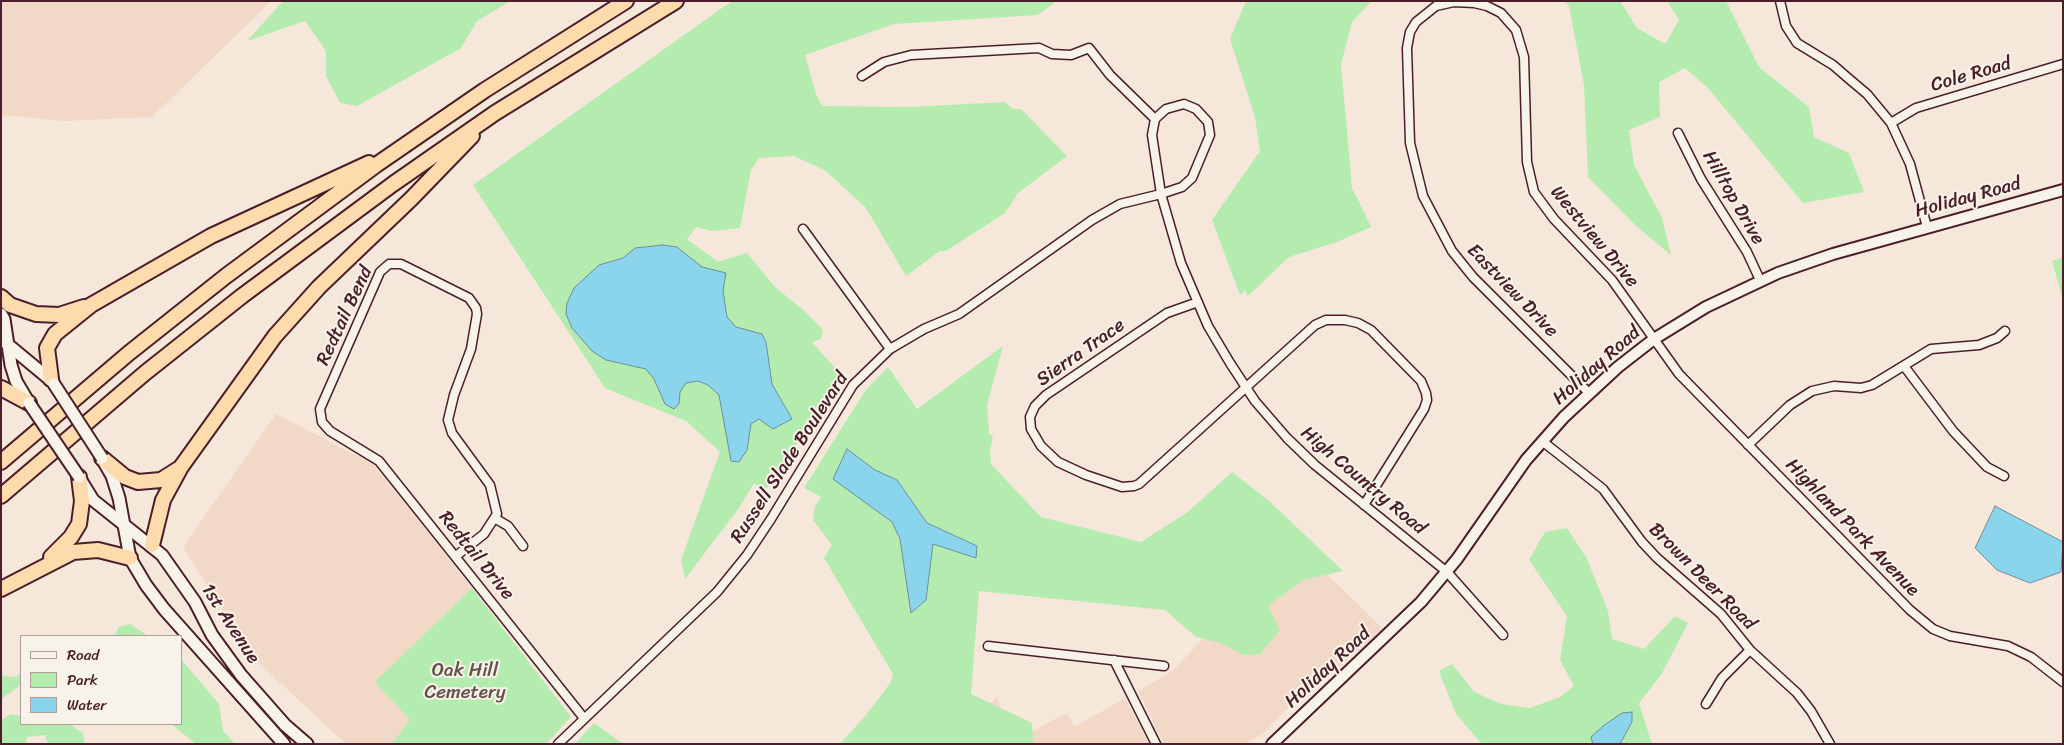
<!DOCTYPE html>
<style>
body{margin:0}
#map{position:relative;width:2064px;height:745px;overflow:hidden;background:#f5e7d9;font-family:Sriracha,sans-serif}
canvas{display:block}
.frame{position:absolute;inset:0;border:2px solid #4a1f2b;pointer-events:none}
.legend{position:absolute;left:20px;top:635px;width:162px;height:90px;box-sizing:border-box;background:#f7f3e8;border:1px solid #b29e9c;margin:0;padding:6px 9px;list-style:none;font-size:15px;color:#4a1f2b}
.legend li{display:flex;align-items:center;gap:10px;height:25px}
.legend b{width:25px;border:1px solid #b29e9c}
</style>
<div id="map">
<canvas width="2064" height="745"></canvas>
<div class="frame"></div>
<ul class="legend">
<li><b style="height:6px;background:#f7f3e8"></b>Road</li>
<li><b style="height:14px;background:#b4ecaf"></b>Park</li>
<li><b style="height:14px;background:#8bd5ec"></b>Water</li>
</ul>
</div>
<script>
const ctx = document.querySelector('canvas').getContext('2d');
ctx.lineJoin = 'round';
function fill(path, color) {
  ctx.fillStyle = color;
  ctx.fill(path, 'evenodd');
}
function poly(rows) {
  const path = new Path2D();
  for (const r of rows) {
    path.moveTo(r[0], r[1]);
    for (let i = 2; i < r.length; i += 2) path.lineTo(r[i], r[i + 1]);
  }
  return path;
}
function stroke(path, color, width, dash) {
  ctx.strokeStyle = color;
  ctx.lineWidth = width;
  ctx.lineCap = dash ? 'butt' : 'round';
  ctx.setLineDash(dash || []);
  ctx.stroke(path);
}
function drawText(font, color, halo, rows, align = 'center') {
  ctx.font = font + ' Sriracha,sans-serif';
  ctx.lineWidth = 4;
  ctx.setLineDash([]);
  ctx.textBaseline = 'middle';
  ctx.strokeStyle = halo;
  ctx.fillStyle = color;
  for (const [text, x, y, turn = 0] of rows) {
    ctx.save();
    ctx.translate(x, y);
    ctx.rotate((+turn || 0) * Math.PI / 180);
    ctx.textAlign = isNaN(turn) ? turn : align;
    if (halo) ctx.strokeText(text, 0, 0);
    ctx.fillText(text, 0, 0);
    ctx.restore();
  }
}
const built = poly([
 [1,1,271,1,152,117,65,121,1,115],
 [276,414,373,464,472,588,376,682,410,720,391,744,346,744,253,658,183,547],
 [1267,515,1384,630,1293,703,1262,734,1245,744,1164,744,1138,691,1172,671,1218,624],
 [997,697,1012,742,1067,713,1074,727,1125,698,1149,744,949,744]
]);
const green = poly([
 [283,1,511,1,477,21,461,48,357,106,340,103,326,76,326,51,305,21,247,41],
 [732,1,1057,1,1038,15,894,24,805,55,816,94,822,106,910,107,1005,102,1013,109,1021,109,1067,156,1018,193,1005,213,946,251,940,251,906,276,866,208,826,171,794,156,759,158,751,170,740,228,712,231,696,227,687,239,718,262,747,253,775,287,802,309,823,330,821,339,812,342,842,376,765,492,754,483,739,508,685,579,681,560,720,452,686,421,605,388,473,185],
 [1246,1,1372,1,1352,22,1341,64,1352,188,1371,227,1337,242,1289,257,1248,296,1245,290,1240,295,1212,220,1260,151,1255,117,1230,39],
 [1565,1,1620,1,1637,28,1665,44,1679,20,1667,1,1726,1,1759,67,1809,107,1814,137,1849,153,1864,192,1803,203,1708,88,1685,68,1659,82,1660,117,1629,130,1634,165,1662,218,1671,255,1635,225,1588,177,1584,85,1569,6],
 [2063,257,2063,300,2052,261],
 [1003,346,987,405,989,434,993,436,990,450,991,464,1041,517,1141,542,1188,512,1232,472,1269,501,1343,571,1303,580,1268,606,1280,630,1260,654,1244,655,1220,643,1196,637,1165,610,979,591,971,694,1032,723,1033,744,840,744,866,715,891,682,893,674,824,558,832,545,813,520,815,506,821,497,804,488,865,391,888,367,917,409],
 [1567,528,1587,559,1608,611,1612,639,1644,649,1675,616,1688,623,1661,675,1639,703,1652,744,1482,744,1456,714,1439,671,1452,664,1474,692,1501,704,1530,708,1560,697,1574,686,1560,660,1567,616,1529,560,1545,532],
 [472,588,571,717,546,744,391,744,410,720,375,682],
 [130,624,148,636,114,636,119,627],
 [181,659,219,704,223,731,235,744,196,744,171,724,181,724],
 [21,672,21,685,1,699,1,676,16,677],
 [11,714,21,716,21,724,69,724,83,733,85,744,48,744,45,735,27,737,26,744,1,744,1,720],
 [594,723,623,744,575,744]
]);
const water = poly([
 [663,245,677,247,702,267,726,273,723,291,727,317,736,327,762,334,766,342,772,384,792,419,773,429,759,419,751,424,747,450,739,462,731,461,719,395,708,385,698,381,686,383,680,392,679,404,674,409,665,404,654,379,646,369,606,360,592,351,572,328,566,314,567,303,574,288,599,265,623,258,635,248,663,245],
 [847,449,875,470,897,480,927,523,977,546,976,558,933,544,926,600,911,613,900,539,892,522,833,479,847,449],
 [1995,506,2063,542,2061,572,2030,583,1997,570,1975,548,1995,506],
 [1632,712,1632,722,1620,744,1593,744,1591,737,1603,726,1622,713,1632,712]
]);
const minor = poly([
 [1780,1,1786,26,1797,43,1833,65,1848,78,1867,94,1891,123,1910,164,1927,227],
 [862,76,884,62,911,55,1039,48,1052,54,1071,55,1089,48,1110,75,1155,119],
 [1891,123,1916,108,2063,64],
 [1678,133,1701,179,1747,252,1760,280],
 [803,229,890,349],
 [1198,302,1167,313,1046,395,1035,406,1030,417,1031,429,1041,446,1058,462,1086,475,1122,487,1134,486,1139,484,1315,325,1326,320,1345,320,1358,323,1371,330,1421,381,1426,393,1427,400,1424,409,1364,505],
 [1904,366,1953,431,1987,467,2004,476],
 [1589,393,1473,277,1452,251,1423,196,1410,143,1407,48,1410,32,1416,22,1436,6,1454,2,1474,3,1487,6,1501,13,1516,30,1524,57,1527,162,1534,192,1554,219,1612,280,1679,374,1910,610,1933,629,1950,636,2008,646,2031,657,2063,682],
 [1542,441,1603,489,1642,542,1657,558,1721,614,1750,650,1797,693,1811,711,1830,744],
 [1748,445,1790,405,1812,391,1834,386,1861,388,1872,385,1931,349,1979,345,1997,338,2005,331],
 [496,519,508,526,523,546],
 [456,556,484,534,497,514,490,485,452,433,448,420,454,395,471,349,477,314,476,308,469,298,401,264,389,264,380,272,320,409,322,422,330,431,379,461,583,717],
 [988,646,1164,666],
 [1114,660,1156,744],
 [1706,704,1722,678,1750,650],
 [558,744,717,592,747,555,771,519,853,385,890,349,924,329,959,314,1092,220,1120,204,1161,194,1182,187,1192,178,1210,135,1208,122,1196,109,1184,104,1166,109,1155,119,1152,135,1161,194,1181,263,1208,326,1230,363,1255,401,1287,438,1315,465,1447,572,1503,635]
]);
const tertiary = poly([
 [1272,744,1421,602,1457,559,1526,460,1564,417,1618,367,1654,339,1706,307,1778,273,1833,254,2063,190]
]);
const secondary = poly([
 [1,314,4,319,11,365,16,381,29,403],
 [6,343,53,382],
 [104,462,112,476,119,498,130,558,146,585,164,609,284,744],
 [80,479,93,500,162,555,195,602,212,635,241,675,285,725,307,744]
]);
const motorway = poly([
 [1,297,10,305,36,314,59,315,84,307],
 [51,379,47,348,55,334,91,305,211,236,369,163],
 [1,388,29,403],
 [102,458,125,477,138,482,161,480,180,468],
 [1,462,129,353,226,276,376,165,485,90,626,1],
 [1,496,145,373,242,296,393,184,495,113,676,1],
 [152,545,163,500,181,467,275,336,319,287,411,199,472,136],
 [51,557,71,537,79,524,82,501,79,477],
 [1,589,73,552,98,550,130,558]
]);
const secondaryBridge = poly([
 [54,384,102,458],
 [29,403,79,477]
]);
const streetNames = [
 ["Cole Road",1971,75,-16],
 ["Hilltop Drive",1733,198,60],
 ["Holiday Road",1968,198,-15],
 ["Westview Drive",1594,237,50],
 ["Eastview Drive",1512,291,46],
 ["Redtail Bend",345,316,-65],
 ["Sierra Trace",1081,353,-35],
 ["Holiday Road",1597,366,-41],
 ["Russell Slade Boulevard",790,458,-57],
 ["High Country Road",1363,481,40],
 ["Highland Park Avenue",1852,528,46],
 ["Redtail Drive",476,556,51],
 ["Brown Deer Road",1702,577,45],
 ["1st Avenue",230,624,57],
 ["Holiday Road",1328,668,-43]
];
const parkNames = [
 ["Oak Hill",465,671],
 ["Cemetery",465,693]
];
fill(built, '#f2d9c7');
fill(green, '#b4ecaf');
fill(water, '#8bd5ec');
stroke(water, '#718c9f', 1);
stroke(minor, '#4a1f2b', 11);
stroke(tertiary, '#4a1f2b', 14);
stroke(secondary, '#4a1f2b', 15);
stroke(motorway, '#4a1f2b', 18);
stroke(minor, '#f7f3e8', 8);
stroke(tertiary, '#f7f3e8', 10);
stroke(secondary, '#f7f3e8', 11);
stroke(motorway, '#fedbac', 14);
stroke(secondaryBridge, '#4a1f2b', 15, []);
stroke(secondaryBridge, '#f7f3e8', 11);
drawText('19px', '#4a1f2b', '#f7f3e8', streetNames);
drawText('19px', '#64524c', '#f7f3e8', parkNames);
</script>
